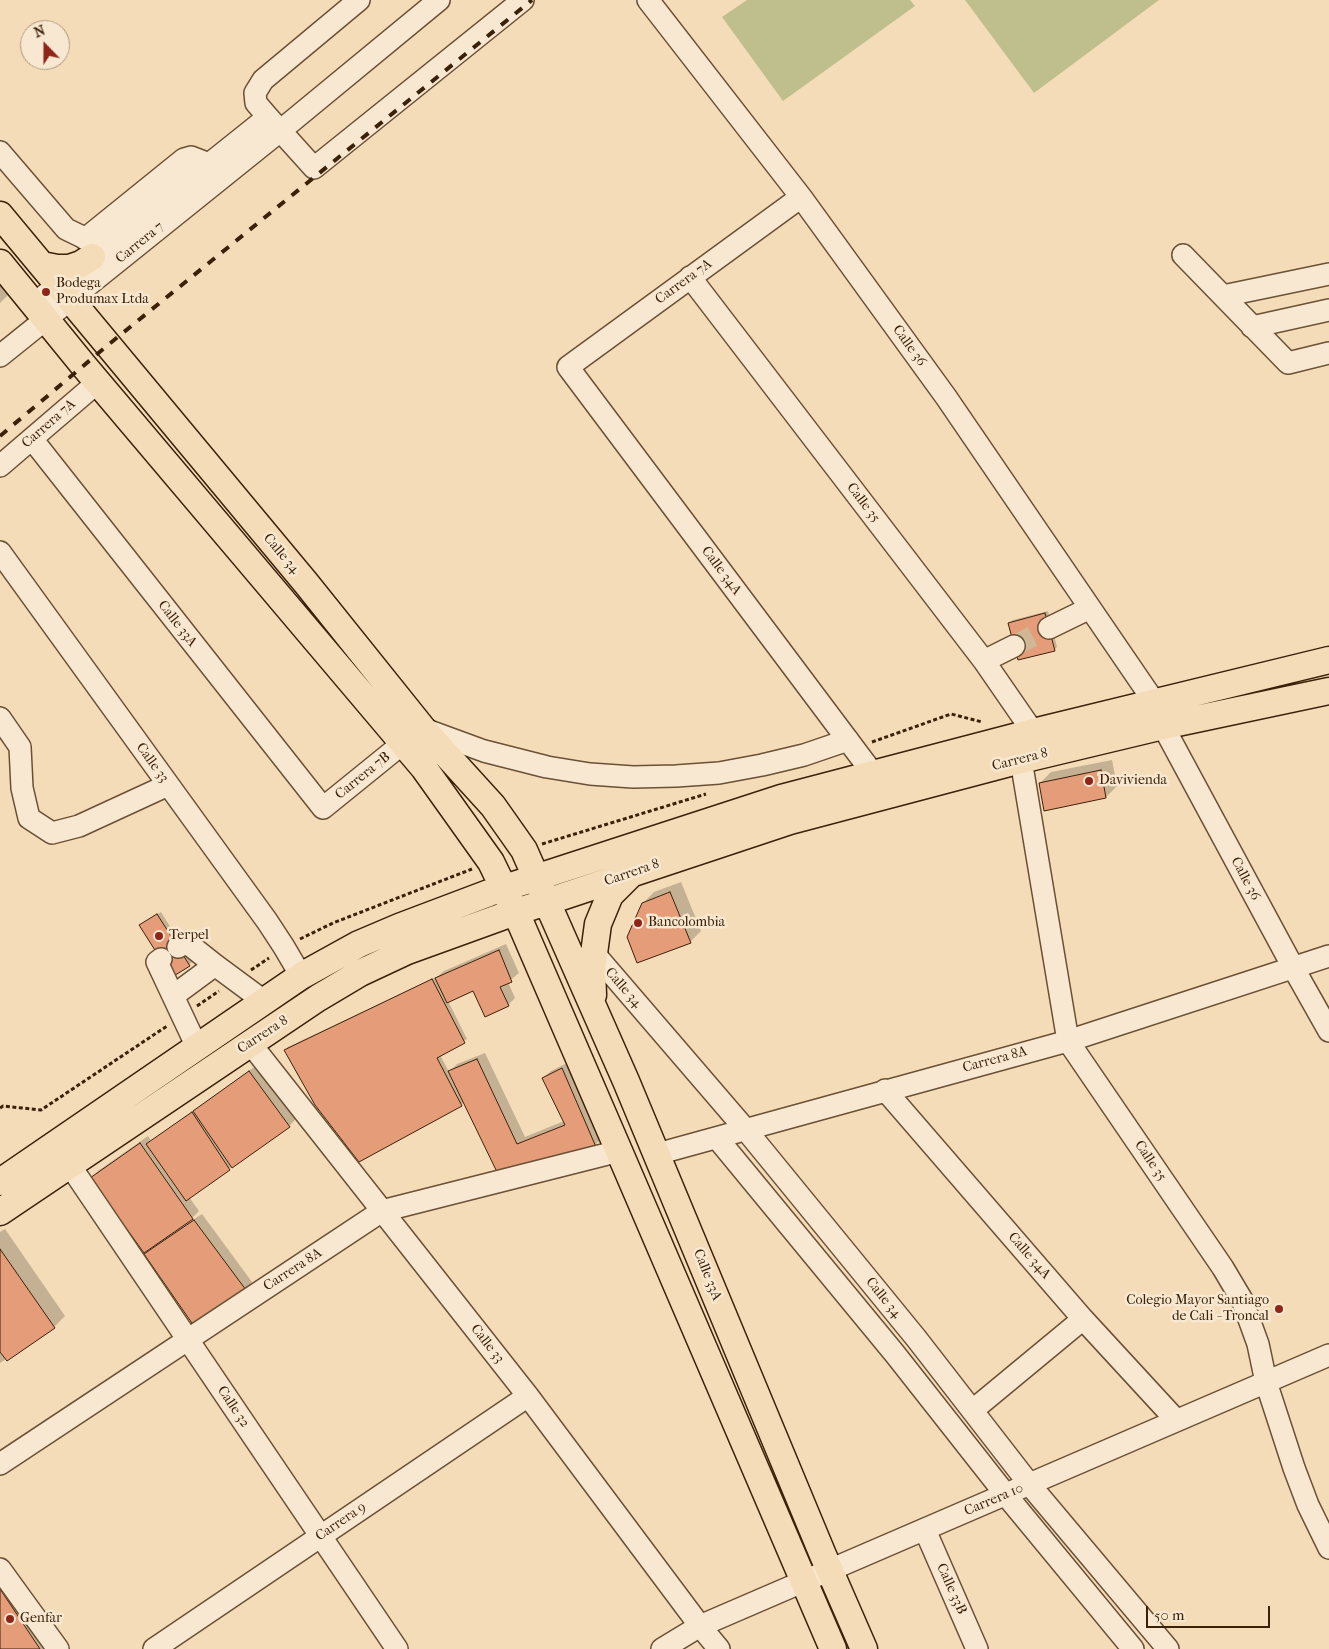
<!DOCTYPE html>
<style>
body{margin:0}
#map{position:relative;width:1329px;height:1649px;overflow:hidden;background:#f5dcb8;font-family:"IM FELL French Canon",serif}
canvas{display:block}
.north{position:absolute;left:20px;top:20px;width:50px;height:50px;box-sizing:border-box;background:#f8e8d1;border:1px solid #ad9881;border-radius:50%;rotate:338deg;font-size:14px;font-weight:700;line-height:20px;text-align:center;color:#3c2109}
.north::after{content:'';display:block;margin:auto;width:18px;height:22px;background:#8f2418;clip-path:polygon(50% 0,100% 100%,50% 72%,0 100%)}
.scale{position:absolute;left:1146px;top:1606px;width:124px;height:22px;box-sizing:border-box;border:2px solid #3c2109;border-top:0;padding-left:6px;font-size:15px;line-height:18px;white-space:nowrap;color:#3c2109;-webkit-text-stroke:4px #f8e8d1;paint-order:stroke}
</style>
<div id="map">
<canvas width="1329" height="1649"></canvas>
<div class="north">N</div>
<div class="scale">50 m</div>
</div>
<script>
const ctx = document.querySelector('canvas').getContext('2d');
ctx.lineJoin = 'round';
function fill(path, color) {
  ctx.fillStyle = color;
  ctx.fill(path, 'evenodd');
}
function poly(rows) {
  const path = new Path2D();
  for (const r of rows) {
    path.moveTo(r[0], r[1]);
    for (let i = 2; i < r.length; i += 2) path.lineTo(r[i], r[i + 1]);
  }
  return path;
}
function stroke(path, color, width, dash) {
  ctx.strokeStyle = color;
  ctx.lineWidth = width;
  ctx.lineCap = dash ? 'butt' : 'round';
  ctx.setLineDash(dash || []);
  ctx.stroke(path);
}
function drawText(font, color, halo, rows, align = 'center') {
  ctx.font = font + ' "IM FELL French Canon",serif';
  ctx.lineWidth = 5;
  ctx.setLineDash([]);
  ctx.textBaseline = 'middle';
  ctx.strokeStyle = halo;
  ctx.fillStyle = color;
  for (const [text, x, y, turn = 0] of rows) {
    ctx.save();
    ctx.translate(x, y);
    ctx.rotate((+turn || 0) * Math.PI / 180);
    ctx.textAlign = isNaN(turn) ? turn : align;
    if (halo) ctx.strokeText(text, 0, 0);
    ctx.fillText(text, 0, 0);
    ctx.restore();
  }
}
const green = poly([
 [747,0,910,0,915,6,783,101,722,17],
 [965,0,1159,0,1034,93]
]);
const shadow = poly([
 [0,279,11,292,0,303],
 [1048,611,1057,647,1054,650,1009,623,1013,620],
 [1112,760,1117,786,1106,797,1045,809,1040,783,1051,772],
 [681,882,701,931,690,942,643,903,654,892],
 [161,912,192,962,189,965,144,922],
 [506,944,519,973,508,982,515,998,508,1005,474,990,448,1001,467,1039,440,1055,449,1072,457,1064,485,1053,525,1137,564,1121,543,1078,551,1071,569,1062,602,1138,595,1145,498,1170,465,1102,360,1161,285,1050,288,1047,436,977,436,978,444,971],
 [257,1065,296,1119,289,1126,189,1197,199,1211,188,1222,188,1223,202,1214,252,1282,245,1290,146,1254,154,1246,91,1178,98,1171,148,1136,151,1141],
 [5,1229,65,1316,54,1327,0,1363,0,1232],
 [0,1562,58,1649,0,1649]
]);
const building = poly([
 [1045,613,1055,651,1018,660,1008,623,1045,613],
 [1101,770,1106,798,1044,811,1039,783,1101,770],
 [670,892,691,943,637,963,627,937,642,903,670,892],
 [157,914,190,966,172,977,139,925,157,914],
 [499,950,512,982,500,987,509,1006,485,1017,473,991,447,1003,435,978,499,950],
 [432,979,465,1043,437,1058,462,1106,359,1162,315,1105,284,1050,432,979],
 [477,1059,517,1144,565,1125,542,1078,562,1068,596,1147,497,1172,448,1071,477,1059],
 [249,1071,290,1127,232,1168,193,1111,249,1071],
 [192,1112,230,1170,186,1201,146,1144,192,1112],
 [140,1143,193,1219,144,1253,90,1178,140,1143],
 [194,1220,246,1290,194,1326,144,1254,194,1220],
 [0,1249,55,1328,7,1361,0,1352,0,1249],
 [0,1589,40,1649,0,1649,0,1589]
]);
const minorTunnel = poly([
 [1014,646,1049,628]
]);
const path = poly([
 [872,742,951,714,982,722],
 [542,844,706,794],
 [300,939,333,923,472,869],
 [251,970,269,958],
 [197,1006,219,991],
 [0,1108,3,1106,41,1110,167,1026]
]);
const minor = poly([
 [648,0,801,197,946,397,1155,703],
 [268,117,256,103,255,93,263,80,359,0],
 [0,152,66,229,97,244],
 [801,197,568,367,874,775],
 [85,239,184,159,191,157,209,164],
 [1183,255,1288,363,1329,353],
 [690,277,984,661,1033,732],
 [1223,296,1329,274],
 [34,304,268,117,314,168,523,0],
 [1252,327,1329,310],
 [0,356,280,131,439,0],
 [32,439,323,808,402,744],
 [0,466,98,382],
 [0,552,267,921,284,947,301,976],
 [1049,628,1090,608],
 [984,661,1014,646],
 [0,718,20,747,22,788,29,818,52,833,79,826,168,785],
 [1163,726,1294,969,1329,1031],
 [424,729,484,751,547,767,590,774,633,777,676,776,719,773,762,765,804,755,848,740],
 [1021,760,1068,1041,1223,1268,1242,1300,1258,1344,1266,1382,1294,1468,1308,1505,1329,1548],
 [178,947,186,942,215,965],
 [593,952,746,1130,916,1338,1030,1485,1168,1649],
 [161,959,157,962,173,996],
 [250,1043,528,1396,700,1626,719,1649],
 [197,1047,173,996,215,965,265,1002],
 [885,1090,1083,1319,1176,1420],
 [717,1138,895,1354,1006,1495,1133,1649],
 [657,1154,1068,1041,1329,956],
 [69,1164,397,1649],
 [973,1410,1083,1319],
 [0,1464,382,1211,619,1151],
 [925,1530,977,1649],
 [0,1569,58,1649],
 [154,1649,528,1396],
 [662,1649,700,1626,1329,1355]
]);
const major = poly([
 [0,215,306,583,423,729,493,806,524,850,626,1081,823,1555,864,1649],
 [0,263,84,366,424,768,491,862,521,924,619,1151,833,1649],
 [42,265,57,268,69,268,81,264,92,257],
 [593,995,592,968,598,924,610,895,631,874],
 [0,1182,301,976,359,944,399,927,489,893,781,798,1033,732,1329,660],
 [0,1212,318,998,360,973,407,951,501,917,790,821,1021,760,1163,726,1329,691]
]);
const rail = poly([
 [0,436,108,345,532,0]
]);
const markers = [
 [46,292,5,"#8f2418"],
 [1089,781,5,"#8f2418"],
 [638,923,5,"#8f2418"],
 [159,936,5,"#8f2418"],
 [1279,1309,5,"#8f2418"],
 [10,1619,5,"#8f2418"]
];
const streetNames = [
 ["Carrera 7",140,243,-39],
 ["Carrera 7A",684,282,-36],
 ["Calle 36",909,346,54],
 ["Carrera 7A",49,424,-41],
 ["Calle 35",863,503,53],
 ["Calle 34",281,554,50],
 ["Calle 34A",721,571,53],
 ["Calle 33A",177,624,52],
 ["Carrera 8",1020,760,-14],
 ["Calle 33",152,763,54],
 ["Carrera 7B",363,776,-39],
 ["Carrera 8",632,873,-19],
 ["Calle 36",1245,879,62],
 ["Calle 34",623,988,49],
 ["Carrera 8",263,1035,-33],
 ["Carrera 8A",995,1060,-15],
 ["Calle 35",1150,1161,56],
 ["Calle 34A",1029,1256,49],
 ["Carrera 8A",293,1270,-33],
 ["Calle 33A",707,1275,68],
 ["Calle 34",883,1298,51],
 ["Calle 33",487,1344,52],
 ["Calle 32",233,1407,56],
 ["Carrera 10",994,1500,-23],
 ["Carrera 9",341,1522,-34],
 ["Calle 33B",951,1589,66]
];
const poiNames = [
 ["Bodega",56,284],
 ["Produmax Ltda",56,300],
 ["Davivienda",1099,781],
 ["Bancolombia",648,923],
 ["Terpel",169,936],
 ["Colegio Mayor Santiago",1269,1301,"right"],
 ["de Cali - Troncal",1269,1317,"right"],
 ["Genfar",20,1619]
];
fill(green, '#bfbf8d');
fill(shadow, '#0003');
fill(building, '#e59c79');
stroke(building, '#3c2109', 1);
stroke(minorTunnel, '#d0b795', 21, [21, 11]);
stroke(minor, '#6a5035', 24);
stroke(major, '#3c2109', 29);
stroke(path, '#3c2109', 3, [4, 2.5]);
stroke(minor, '#f8e8d1', 21);
stroke(major, '#f5dcb8', 26);
stroke(rail, '#3c2109', 4, [9, 9]);
for (const [x, y, r, color] of markers) {
  const dot = new Path2D();
  dot.arc(x, y, r, 0, 2 * Math.PI);
  ctx.fillStyle = color;
  ctx.fill(dot);
  stroke(dot, '#f8e8d1', 2);
}
drawText('14px', '#3c2109', '#f8e8d1', streetNames);
drawText('14px', '#3c2109', '#f8e8d1', poiNames, 'left');
</script>
